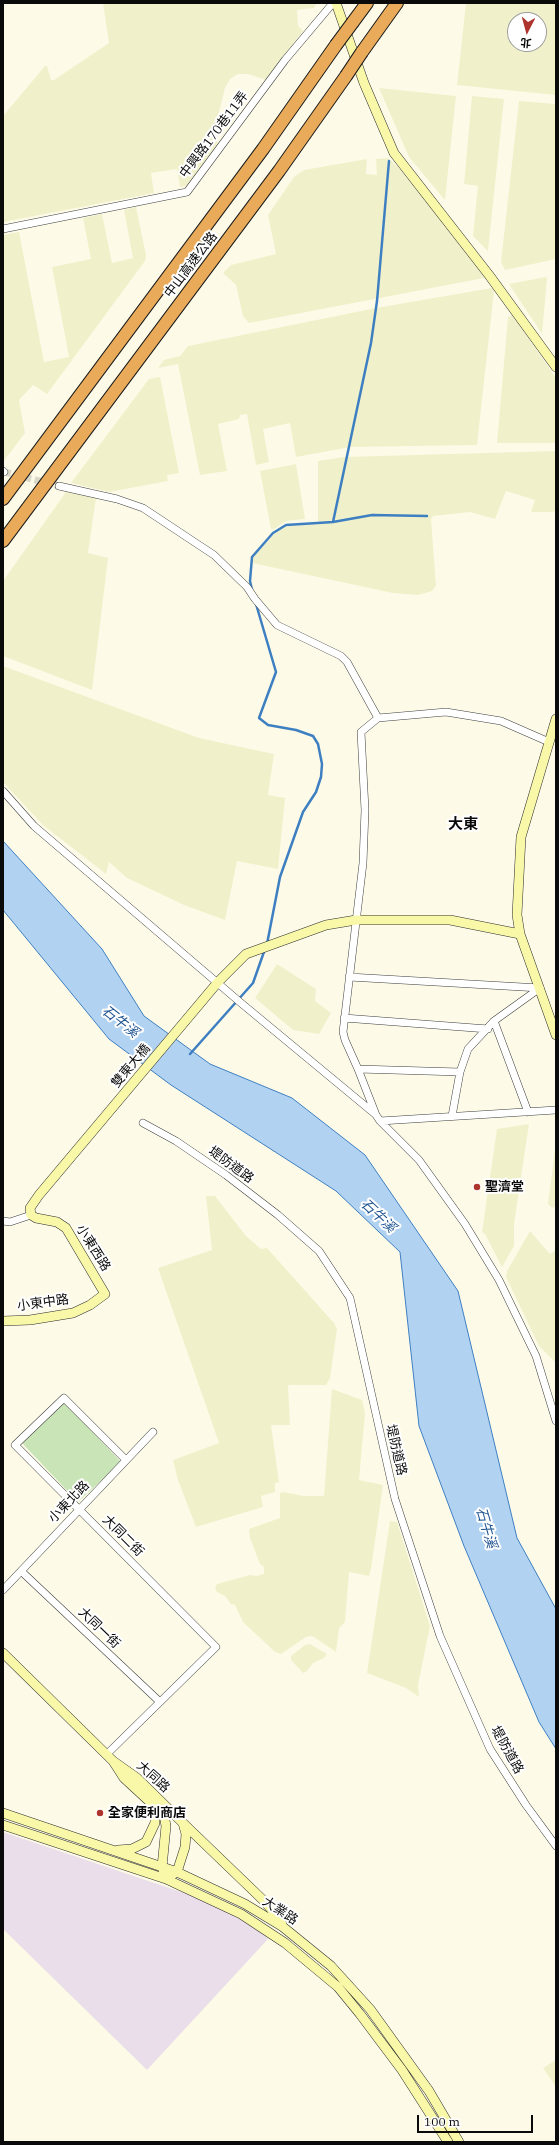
<!DOCTYPE html>
<meta charset="utf-8">
<style>
body{margin:0}
#map{position:relative;width:559px;height:2145px;overflow:hidden;background:#fdfbe8;font-family:"IBM Plex Serif","Noto Sans TC",serif}
canvas{display:block}
.frame{position:absolute;inset:0;border:4px solid #0a0a0a;pointer-events:none}
.north{position:absolute;left:507px;top:12px;width:40px;height:40px;box-sizing:border-box;background:#fff;border:1px solid #9d9d9d;border-radius:50%;rotate:186deg;font-size:11px;font-weight:700;line-height:16px;text-align:center;color:#0a0a0a}
.north::after{content:'';display:block;margin:auto;width:14px;height:18px;background:#ae352d;clip-path:polygon(50% 0,100% 100%,50% 72%,0 100%)}
.scale{position:absolute;left:417px;top:2115px;width:116px;height:18px;box-sizing:border-box;border:2px solid #0a0a0a;border-top:0;padding-left:5px;font-size:12px;line-height:14px;white-space:nowrap;color:#0a0a0a;-webkit-text-stroke:3px #fff;paint-order:stroke}
</style>
<div id="map">
<canvas width="559" height="2145"></canvas>
<div class="frame"></div>
<div class="north">北</div>
<div class="scale">100 m</div>
</div>
<script>
const ctx = document.querySelector('canvas').getContext('2d');
ctx.lineJoin = 'round';
function fill(path, color) {
  ctx.fillStyle = color;
  ctx.fill(path, 'evenodd');
}
function poly(rows) {
  const path = new Path2D();
  for (const r of rows) {
    path.moveTo(r[0], r[1]);
    for (let i = 2; i < r.length; i += 2) path.lineTo(r[i], r[i + 1]);
  }
  return path;
}
function stroke(path, color, width, dash) {
  ctx.strokeStyle = color;
  ctx.lineWidth = width;
  ctx.lineCap = dash ? 'butt' : 'round';
  ctx.setLineDash(dash || []);
  ctx.stroke(path);
}
function drawText(font, color, halo, rows, align = 'center') {
  ctx.font = font + ' "IBM Plex Serif","Noto Sans TC",serif';
  ctx.lineWidth = 4;
  ctx.setLineDash([]);
  ctx.textBaseline = 'middle';
  ctx.strokeStyle = halo;
  ctx.fillStyle = color;
  for (const [text, x, y, turn = 0] of rows) {
    ctx.save();
    ctx.translate(x, y);
    ctx.rotate((+turn || 0) * Math.PI / 180);
    ctx.textAlign = isNaN(turn) ? turn : align;
    if (halo) ctx.strokeText(text, 0, 0);
    ctx.fillText(text, 0, 0);
    ctx.restore();
  }
}
const industrial = poly([
 [3,1832,205,1900,261,1931,268,1939,147,2070,3,1929]
]);
const farmland = poly([
 [103,3,322,3,316,4,314,8,297,10,298,26,303,31,266,80,248,74,238,74,230,79,225,88,215,128,218,144,188,186,180,187,177,169,151,173,154,193,3,222,3,116,45,66,47,66,51,80,54,80,109,43],
 [466,3,556,3,556,95,457,85],
 [515,20,539,20,539,44,515,44],
 [379,88,456,96,445,200,409,157],
 [472,96,504,99,488,251,473,236,478,186,464,184],
 [519,101,556,104,556,259,505,270,501,262],
 [388,158,397,166,458,240,485,276,484,278,249,323,243,316,236,285,223,273,231,265,276,254,268,215,294,177,304,170,367,159,366,174,377,175,376,159],
 [136,207,146,255,145,261,47,394,33,385,19,400,25,433,3,462,3,235,19,232,44,362,69,357,52,267,91,259,83,218,102,214,112,263,133,258,124,210],
 [546,277,547,279,542,334,509,284],
 [492,288,494,291,477,445,350,447,296,457,290,423,263,429,269,462,256,465,247,414,240,415,239,419,218,424,227,471,200,475,178,364,158,368,164,360,180,356,188,346,376,308],
 [512,315,556,378,556,443,497,443,508,317],
 [160,377,179,473,167,475,168,481,109,492,71,483,149,379],
 [556,451,556,510,553,512,531,512,535,500,506,491,495,519,470,512,433,516,431,519,436,586,432,591,418,595,393,593,252,563,253,557,281,527,318,523,318,461,344,457],
 [296,464,305,519,286,521,274,529,271,529,260,471],
 [66,492,96,498,88,553,108,558,92,690,3,656,3,581],
 [3,666,199,738,274,754,268,795,285,798,278,869,237,861,225,920,184,905,127,878,109,862,106,874,43,825,3,782],
 [277,964,316,989,315,1001,331,1013,319,1034,293,1030,255,998],
 [529,1124,514,1224,514,1246,502,1267,485,1234,482,1232,497,1129],
 [556,1142,556,1206,552,1208,548,1204],
 [206,1196,215,1196,246,1236,261,1249,267,1248,334,1323,337,1329,330,1378,326,1385,288,1385,290,1425,271,1425,279,1482,275,1483,275,1492,261,1496,263,1507,196,1527,178,1480,173,1460,219,1443,158,1268,212,1250],
 [530,1231,550,1254,556,1250,556,1363,539,1346,506,1277,507,1271],
 [332,1389,362,1400,365,1413,359,1480,383,1485,371,1569,369,1576,349,1572,345,1622,339,1628,336,1652,314,1637,310,1636,306,1637,281,1654,275,1652,243,1622,235,1605,231,1604,225,1596,217,1592,215,1589,217,1584,250,1575,257,1576,264,1574,264,1567,260,1564,250,1538,249,1529,280,1518,280,1493,283,1492,304,1496,324,1496],
 [390,1521,397,1522,430,1626,418,1685,419,1697,406,1688,367,1673],
 [310,1644,327,1654,324,1658,313,1663,306,1672,303,1673,291,1660,291,1656,305,1645],
 [556,2060,556,2087,543,2068]
]);
const green = poly([
 [64,1402,121,1462,78,1502,22,1443]
]);
const water = poly([
 [3,841,102,949,144,1016,210,1064,292,1098,365,1155,458,1291,517,1538,556,1609,556,1749,539,1722,464,1546,419,1426,400,1252,336,1191,171,1085,109,1039,3,910,3,841]
]);
const stream = poly([
 [333,522,372,515,427,516],
 [252,590,250,581,252,557,273,533,286,525,333,522,371,343,377,301,389,161],
 [256,604,276,672,259,718,268,725,296,730,313,736,318,744,322,764,321,777,316,792,303,812,280,877,267,944],
 [190,1054,253,983,265,949]
]);
const streetTunnel = poly([
 [4,472,59,486]
]);
const street = poly([
 [3,229,187,192,285,60,333,3],
 [3,471,4,472],
 [59,486,117,499,143,508,214,555,247,587,255,599,277,625,341,656,347,662,378,718],
 [549,742,501,721,446,712,378,718,361,732,365,810,363,863,343,1032,345,1040,358,1069,376,1115,380,1121,556,1110],
 [3,791,34,826,241,1003,375,1114],
 [349,977,540,988],
 [344,1018,488,1029],
 [494,1021,528,1112],
 [358,1069,460,1072],
 [452,1116,460,1072,468,1049,494,1021,540,988],
 [380,1121,419,1160,465,1224,499,1280,536,1356,556,1421],
 [143,1123,176,1141,226,1175,278,1215,319,1251,350,1298,395,1499,440,1636,490,1749,526,1805,556,1846],
 [3,1221,10,1222,31,1215],
 [21,1571,160,1702],
 [3,1590,153,1432],
 [107,1754,216,1647,15,1445,64,1398,126,1460]
]);
const secondary = poly([
 [336,3,364,83,394,153,489,275,556,367],
 [556,719,521,837,517,915,520,934,556,1035],
 [3,1321,30,1320,73,1313,90,1305,105,1294,66,1228,57,1222,36,1218,31,1215,30,1208,39,1195,218,982,246,954,326,925,356,920,450,920,520,934],
 [3,1653,113,1761,137,1778,183,1823,186,1834,185,1847,177,1872,172,1875],
 [113,1761,124,1778,164,1815,166,1826,162,1867,164,1872],
 [3,1813,177,1872,245,1904,283,1927,331,1966,370,2009,429,2091,459,2142],
 [183,1823,263,1900,280,1919,283,1927],
 [3,1825,166,1879,241,1914,285,1943,338,1987,360,2014,402,2070,448,2142],
 [118,1850,132,1849,146,1842,155,1823,155,1805]
]);
const highway = poly([
 [353,22,367,3],
 [362,52,397,3],
 [3,499,263,149,336,45],
 [3,541,279,171,346,76]
]);
const highwayBridge = poly([
 [336,45,353,22],
 [346,76,362,52]
]);
const markers = [
 [477,1187,4,"#ae352d"],
 [100,1813,4,"#ae352d"]
];
const streetNames = [
 ["中興路170巷11弄",214,135,-53],
 ["中山高速公路",191,265,-53],
 ["雙東大橋",131,1066,-50],
 ["堤防道路",231,1165,36],
 ["小東西路",93,1248,58],
 ["小東中路",43,1303,-8],
 ["堤防道路",396,1450,77],
 ["小東北路",69,1502,-46],
 ["大同二街",123,1536,45],
 ["大同一街",99,1628,44],
 ["堤防道路",507,1750,61],
 ["大同路",153,1777,42],
 ["大業路",280,1911,33]
];
const poiNames = [
 ["聖濟堂",485,1187],
 ["全家便利商店",108,1813]
];
const waterNames = [
 ["石牛溪",120,1022,38],
 ["石牛溪",378,1216,43],
 ["石牛溪",486,1528,74]
];
const quarterNames = [
 ["大東",463,825]
];
fill(industrial, '#e9dee9');
fill(farmland, '#f0f1cb');
fill(green, '#c9e4b6');
fill(water, '#b1d2f1');
stroke(water, '#3e7fc2', 1);
stroke(stream, '#3e7fc2', 2.5);
stroke(streetTunnel, '#d9d7c7', 7, [7, 3.5]);
stroke(street, '#3d3d3d', 8);
stroke(secondary, '#2c2c2c', 10);
stroke(highway, '#1b1b1b', 14);
stroke(street, '#fff', 7);
stroke(secondary, '#f9f8a8', 9);
stroke(highway, '#e9ab5a', 12);
stroke(highwayBridge, '#1b1b1b', 14, []);
stroke(highwayBridge, '#e9ab5a', 12);
for (const [x, y, r, color] of markers) {
  const dot = new Path2D();
  dot.arc(x, y, r, 0, 2 * Math.PI);
  ctx.fillStyle = color;
  ctx.fill(dot);
  stroke(dot, '#fff', 1.5);
}
drawText('13px', '#0a0a0a', '#fff', streetNames);
drawText('bold 13px', '#0a0a0a', '#fff', poiNames, 'left');
drawText('italic 14px', '#1e5391', '#fff', waterNames);
drawText('bold 15px', '#0a0a0a', '#fff', quarterNames);
</script>
